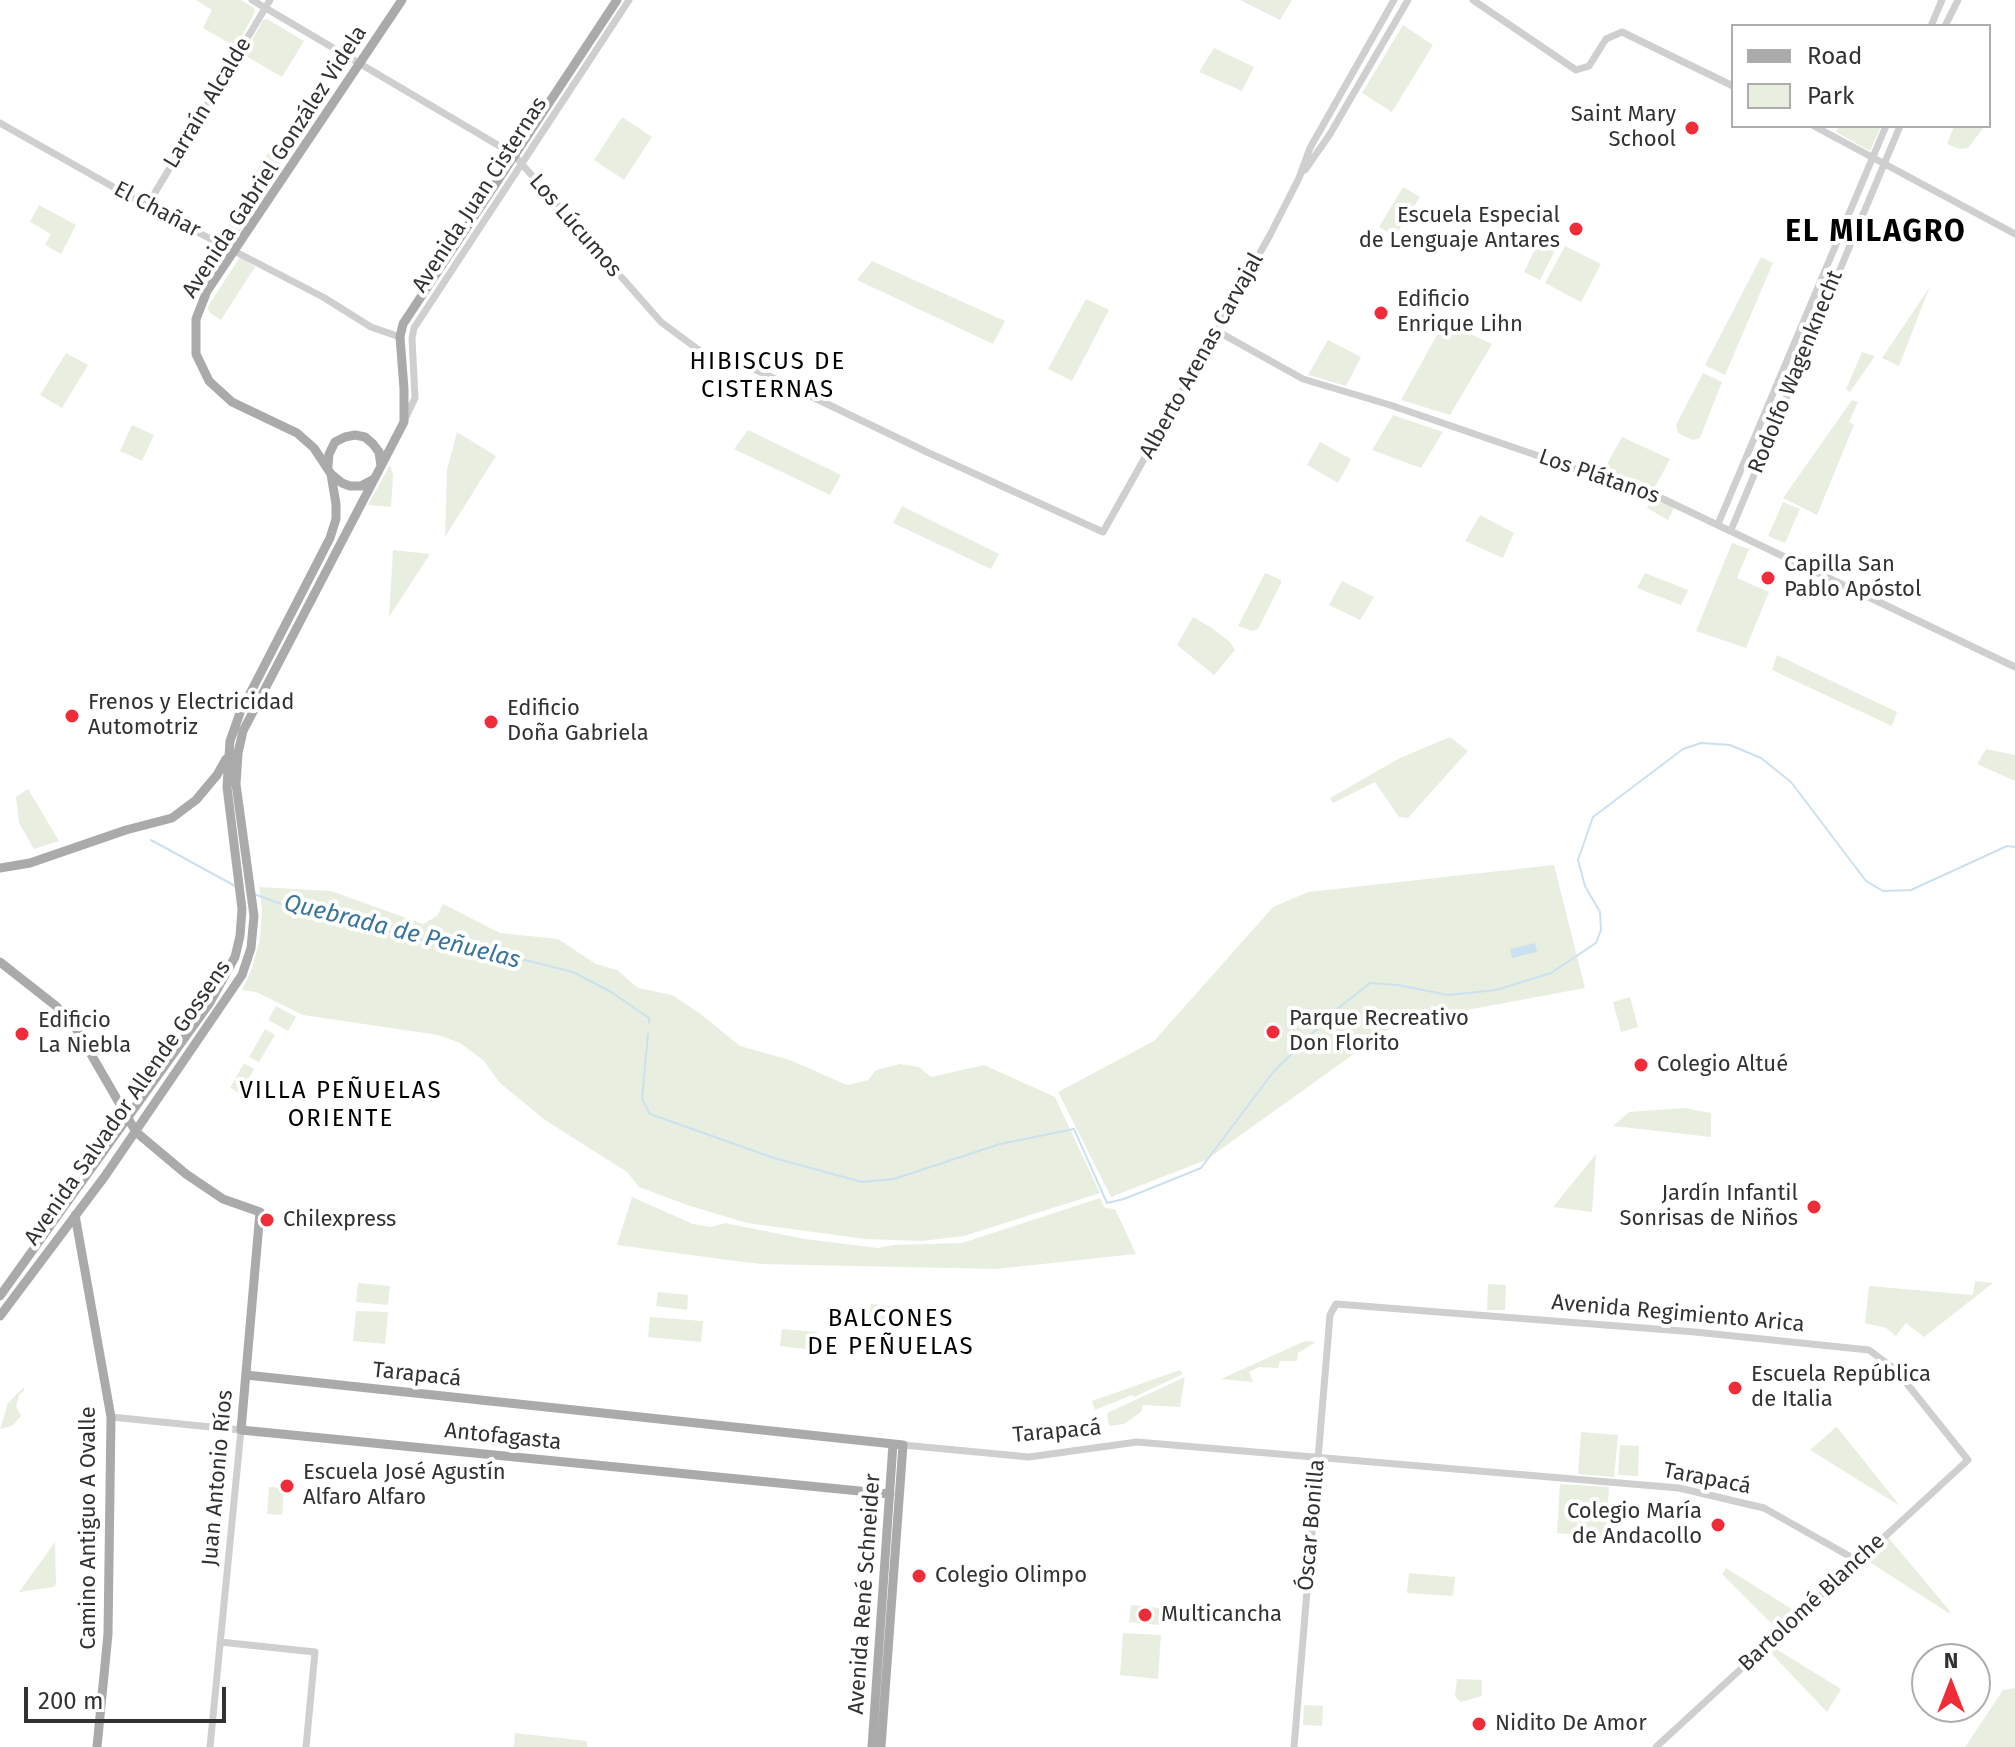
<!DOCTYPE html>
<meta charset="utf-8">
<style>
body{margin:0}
#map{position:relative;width:2015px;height:1747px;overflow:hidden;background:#fff;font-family:"Fira Sans",sans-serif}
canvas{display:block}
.legend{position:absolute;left:1731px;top:24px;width:260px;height:104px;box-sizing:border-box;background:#fff;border:2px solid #adadad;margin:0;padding:10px 14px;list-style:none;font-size:24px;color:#323232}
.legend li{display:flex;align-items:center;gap:16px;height:40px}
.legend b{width:40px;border:2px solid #adadad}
.north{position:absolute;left:1911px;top:1643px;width:80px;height:80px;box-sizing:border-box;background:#fff;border:2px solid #adadad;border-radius:50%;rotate:0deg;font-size:22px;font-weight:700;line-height:32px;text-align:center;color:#323232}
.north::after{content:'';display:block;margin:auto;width:28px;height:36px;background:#f12c39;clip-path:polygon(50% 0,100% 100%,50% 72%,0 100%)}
.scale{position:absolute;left:24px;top:1687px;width:202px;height:36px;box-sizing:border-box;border:4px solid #323232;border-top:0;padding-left:10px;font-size:24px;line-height:28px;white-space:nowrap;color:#323232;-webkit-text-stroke:6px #fff;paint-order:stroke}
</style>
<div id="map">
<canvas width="2015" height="1747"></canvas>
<ul class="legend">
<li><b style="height:10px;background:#aaa"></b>Road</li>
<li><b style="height:22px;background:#e8efe0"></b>Park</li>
</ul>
<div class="north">N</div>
<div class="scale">200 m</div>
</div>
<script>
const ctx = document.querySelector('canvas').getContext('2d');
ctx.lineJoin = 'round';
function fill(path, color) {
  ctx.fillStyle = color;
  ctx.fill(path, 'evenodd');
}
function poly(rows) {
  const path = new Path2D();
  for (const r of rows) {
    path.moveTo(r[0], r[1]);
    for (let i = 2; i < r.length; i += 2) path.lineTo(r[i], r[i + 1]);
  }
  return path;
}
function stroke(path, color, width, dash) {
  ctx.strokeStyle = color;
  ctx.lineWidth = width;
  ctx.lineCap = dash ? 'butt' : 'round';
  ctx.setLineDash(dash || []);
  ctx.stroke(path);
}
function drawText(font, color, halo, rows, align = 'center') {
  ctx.font = font + ' "Fira Sans",sans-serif';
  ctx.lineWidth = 8;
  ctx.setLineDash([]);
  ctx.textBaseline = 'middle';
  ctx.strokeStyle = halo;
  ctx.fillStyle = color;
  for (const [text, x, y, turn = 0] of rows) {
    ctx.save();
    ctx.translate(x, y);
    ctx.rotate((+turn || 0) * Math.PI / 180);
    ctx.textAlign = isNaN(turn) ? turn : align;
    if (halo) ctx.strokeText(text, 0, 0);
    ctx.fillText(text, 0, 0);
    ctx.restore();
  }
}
const green = poly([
 [196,0,241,0,254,8,255,12,236,47,203,28,212,10],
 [1240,0,1292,0,1280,20],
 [267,19,304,41,282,77,244,55,263,20],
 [1403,25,1433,45,1392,112,1362,93],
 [1214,48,1254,67,1242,91,1199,72],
 [622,117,652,137,624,180,594,160],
 [1839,126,1881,126,1870,151,1836,132],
 [1954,126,1985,126,1968,148,1959,149,1947,144],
 [273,145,290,152,265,182,254,175],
 [1403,187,1420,197,1395,236,1379,227],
 [249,190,260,195,261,199,232,243,228,244,220,240],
 [39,205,76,225,61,254,45,245,51,234,30,222],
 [213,243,222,247,222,252,200,285,193,280],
 [1538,243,1555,250,1540,280,1524,272],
 [1565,246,1601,264,1581,302,1545,283],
 [240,257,255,267,221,320,210,313,207,308],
 [1761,257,1773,263,1725,375,1705,365],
 [872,261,1005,321,993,344,857,280],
 [1930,286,1899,366,1882,358,1915,309],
 [1086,299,1109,310,1072,381,1048,369],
 [1444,322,1492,344,1450,415,1401,400],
 [1328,340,1361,357,1346,386,1308,375],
 [1862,352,1875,356,1850,392,1846,389],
 [66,353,88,365,62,408,40,395],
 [1703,373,1722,382,1700,438,1693,440,1678,433,1676,425],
 [1852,400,1858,402,1849,422,1854,425,1817,515,1783,498],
 [1393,415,1443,432,1421,468,1372,450],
 [132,425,154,435,142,461,120,451],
 [748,430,841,475,830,495,734,449],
 [457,432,496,456,445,537,447,470],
 [1622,437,1670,459,1654,489,1638,480,1603,471],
 [1320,442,1351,459,1338,483,1307,465],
 [390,465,393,475,391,507,368,505],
 [1654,494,1676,504,1668,520,1647,508],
 [1783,502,1800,509,1785,543,1768,536],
 [902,506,999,554,991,569,893,523],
 [1480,515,1514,533,1503,558,1465,541],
 [1732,543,1749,549,1737,578,1769,592,1746,648,1696,631],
 [393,550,430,554,389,617],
 [1265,573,1281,580,1281,583,1258,629,1252,631,1238,626],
 [1645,573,1688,590,1681,605,1637,588],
 [1342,581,1374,597,1360,620,1329,605],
 [1193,617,1212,628,1230,642,1235,650,1214,675,1177,645],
 [1777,655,1897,712,1892,726,1772,670],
 [1450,737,1468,751,1408,818,1399,817,1375,782,1333,803,1330,798,1400,758],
 [1986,749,2015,755,2015,781,1977,764],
 [28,789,59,841,34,849,19,823,16,797],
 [1554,865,1585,988,1397,1023,1206,1160,1111,1197,1058,1092,1154,1041,1273,907,1308,892],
 [259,887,331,891,423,924,437,916,443,904,500,933,558,939,596,964,617,970,638,988,672,995,702,1015,740,1046,790,1060,847,1085,868,1080,876,1070,900,1064,919,1067,931,1077,984,1065,1055,1097,1100,1193,964,1236,922,1241,865,1239,747,1223,690,1206,639,1187,627,1172,545,1120,500,1083,483,1060,460,1043,438,1035,303,1015,256,992,242,990,252,968,260,939,262,908],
 [1630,997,1638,1027,1621,1032,1613,1002],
 [276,1006,296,1017,288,1031,268,1020],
 [265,1029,275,1035,259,1062,249,1057],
 [244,1063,254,1069,240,1093,230,1088],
 [1684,1108,1711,1113,1711,1137,1613,1126,1629,1112],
 [1596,1154,1592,1212,1553,1207],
 [632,1197,693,1224,711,1227,725,1223,805,1239,878,1248,894,1245,962,1243,1100,1198,1105,1208,1115,1209,1136,1254,996,1269,761,1264,728,1260,617,1245],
 [1975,1281,1993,1283,1924,1337,1906,1323,1896,1336,1886,1328,1865,1323,1869,1286,1973,1295],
 [358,1283,390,1286,388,1305,356,1302],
 [1488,1284,1506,1285,1505,1310,1487,1310],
 [658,1292,688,1295,687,1310,656,1306],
 [871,1304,892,1306,891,1328,868,1326],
 [356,1311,388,1312,385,1344,353,1341],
 [650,1317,703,1321,701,1342,648,1337],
 [782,1329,817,1332,814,1350,780,1346],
 [1305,1341,1316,1342,1298,1353,1297,1361,1280,1361,1278,1368,1259,1367,1249,1372,1253,1382,1221,1379],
 [1180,1370,1183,1374,1134,1397,1132,1395,1095,1410,1092,1401],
 [1185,1377,1180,1407,1143,1405,1141,1412,1124,1424,1109,1426,1107,1413],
 [23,1388,25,1390,19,1395,16,1406,21,1416,12,1426,0,1429,8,1403],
 [1836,1427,1837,1427,1900,1506,1810,1450],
 [1581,1432,1618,1435,1614,1477,1578,1474],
 [1620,1445,1639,1446,1638,1476,1618,1475],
 [1560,1484,1609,1487,1606,1537,1557,1533],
 [269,1487,284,1488,282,1515,267,1514],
 [1888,1537,1949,1610,1950,1614,1865,1559],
 [55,1542,56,1584,53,1587,19,1592],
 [1726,1568,1795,1611,1775,1627,1722,1574],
 [1409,1573,1455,1577,1453,1596,1407,1593],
 [1131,1605,1160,1608,1159,1625,1129,1622],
 [1123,1633,1161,1635,1158,1679,1120,1675],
 [1776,1649,1841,1689,1827,1712,1770,1652],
 [1457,1679,1482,1680,1482,1696,1460,1702,1455,1696],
 [2015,1688,2015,1747,1965,1747,2003,1690],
 [1304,1705,1323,1706,1322,1726,1303,1725],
 [515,1733,587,1741,587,1747,514,1747]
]);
const water = poly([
 [1535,943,1537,952,1512,958,1510,949]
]);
const stream = poly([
 [151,840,237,887],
 [254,894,305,913,446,945,477,948,573,972,611,992,649,1018,649,1023],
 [648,1034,642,1099,650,1114,774,1158,862,1182,894,1179,1000,1144,1074,1129,1107,1203,1124,1199,1201,1168,1274,1071,1336,1010,1370,983,1398,985,1448,995,1496,990,1551,973,1596,943,1601,930,1600,912,1585,886,1578,860,1593,817,1683,749,1701,743,1730,745,1761,758,1791,782,1866,881,1883,891,1911,890,2007,846,2015,847]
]);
const minor = poly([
 [252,0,513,154,661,322,723,368,730,358],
 [1473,0,1576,70,1589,66,1606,39,1622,32,1733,86],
 [1931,26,1942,0],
 [1945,26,1958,0],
 [0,123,147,206,323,297,371,327,400,337],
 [1814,126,2015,234],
 [1305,170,1330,134,1408,0],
 [147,206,270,0],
 [1217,331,1303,379,1390,405,1597,476,1636,486,2015,667],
 [712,361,719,352,929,453,1103,532,1270,235,1299,178,1310,148,1394,0],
 [405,419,415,398,412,338,414,328,629,0],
 [1718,524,1886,126],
 [1731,530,1900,126],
 [111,1417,241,1430,210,1747],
 [903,1445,1029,1457,1137,1442,1679,1488,1764,1508,1858,1561],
 [220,1642,315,1652,306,1747],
 [1294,1747,1330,1315,1336,1304,1695,1332,1869,1350,1896,1370,1968,1460,1656,1747]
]);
const major = poly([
 [328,466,329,454,335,442,345,437,355,435,365,437,373,444,379,452,381,466],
 [331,474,342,483,350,486,361,486,374,479],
 [0,868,30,863,126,830,172,818,196,800,217,775,226,759],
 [0,962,56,1006,77,1030,136,1132,186,1174,223,1199,260,1212,241,1430,890,1494],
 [75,1215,111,1417,108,1634,97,1747],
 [0,1296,209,1004,235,957,240,936,242,909,227,787,230,741,240,713,330,538,336,519,336,504,331,474,314,448,297,433,232,402,209,381,196,354,196,319,207,291,402,0],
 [0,1316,105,1176,242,975,251,948,254,916,236,784,238,753,243,731,404,422,404,389,400,337,403,324,617,0],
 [246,1375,903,1445,881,1747],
 [872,1747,893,1444]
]);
const markers = [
 [1692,128,8,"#f12c39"],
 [1576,229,8,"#f12c39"],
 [1381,313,8,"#f12c39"],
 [1768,578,8,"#f12c39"],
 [72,716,8,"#f12c39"],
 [491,722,8,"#f12c39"],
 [1273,1032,8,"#f12c39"],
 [22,1034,8,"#f12c39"],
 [1641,1065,8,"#f12c39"],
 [1814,1207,8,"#f12c39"],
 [267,1220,8,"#f12c39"],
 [1735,1388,8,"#f12c39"],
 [287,1486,8,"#f12c39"],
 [1718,1525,8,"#f12c39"],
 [919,1576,8,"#f12c39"],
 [1145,1615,8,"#f12c39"],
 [1479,1724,8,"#f12c39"]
];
const streetNames = [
 ["Larraín Alcalde",208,103,-59],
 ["Avenida Gabriel González Videla",275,162,-57],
 ["Avenida Juan Cisternas",480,195,-57],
 ["El Chañar",157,210,28],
 ["Los Lúcumos",575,226,49],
 ["Alberto Arenas Carvajal",1202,356,-61],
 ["Rodolfo Wagenknecht",1796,372,-68],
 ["Los Plátanos",1599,477,19],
 ["Avenida Salvador Allende Gossens",128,1103,-55],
 ["Avenida Regimiento Arica",1678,1314,5],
 ["Tarapacá",417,1375,6],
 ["Tarapacá",1057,1432,-5],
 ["Antofagasta",503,1437,6],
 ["Juan Antonio Ríos",218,1478,-85],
 ["Tarapacá",1707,1479,11],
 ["Óscar Bonilla",1312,1525,-85],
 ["Camino Antiguo A Ovalle",89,1528,-90],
 ["Avenida René Schneider",865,1594,-86],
 ["Bartolomé Blanche",1812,1603,-43]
];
const poiNames = [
 ["Saint Mary",1676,115,"right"],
 ["School",1676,140,"right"],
 ["Escuela Especial",1560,216,"right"],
 ["de Lenguaje Antares",1560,241,"right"],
 ["Edificio",1397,300],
 ["Enrique Lihn",1397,325],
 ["Capilla San",1784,565],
 ["Pablo Apóstol",1784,590],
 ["Frenos y Electricidad",88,703],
 ["Automotriz",88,728],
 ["Edificio",507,709],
 ["Doña Gabriela",507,734],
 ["Parque Recreativo",1289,1019],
 ["Don Florito",1289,1044],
 ["Edificio",38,1021],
 ["La Niebla",38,1046],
 ["Colegio Altué",1657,1065],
 ["Jardín Infantil",1798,1194,"right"],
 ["Sonrisas de Niños",1798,1219,"right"],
 ["Chilexpress",283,1220],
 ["Escuela República",1751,1375],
 ["de Italia",1751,1400],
 ["Escuela José Agustín",303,1473],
 ["Alfaro Alfaro",303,1498],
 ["Colegio María",1702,1512,"right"],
 ["de Andacollo",1702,1537,"right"],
 ["Colegio Olimpo",935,1576],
 ["Multicancha",1161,1615],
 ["Nidito De Amor",1495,1724]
];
const neighbourhoodNames = [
 ["HIBISCUS DE",768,362],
 ["CISTERNAS",768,390],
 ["VILLA PEÑUELAS",341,1091],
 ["ORIENTE",341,1119],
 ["BALCONES",891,1319],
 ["DE PEÑUELAS",891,1347]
];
const waterNames = [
 ["Quebrada de Peñuelas",402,932,14]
];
const districtNames = [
 ["EL MILAGRO",1876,233]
];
fill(green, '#e8efe0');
fill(water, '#cbe1ef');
stroke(stream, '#cbe1ef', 2);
stroke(minor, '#cfcfcf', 7);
stroke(major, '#aaa', 9);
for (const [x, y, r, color] of markers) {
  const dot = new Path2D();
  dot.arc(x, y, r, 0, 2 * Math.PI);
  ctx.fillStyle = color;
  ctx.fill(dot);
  stroke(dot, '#fff', 3);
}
drawText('22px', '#323232', '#fff', streetNames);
drawText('22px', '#323232', '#fff', poiNames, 'left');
ctx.letterSpacing = '2px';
drawText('24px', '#000', '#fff', neighbourhoodNames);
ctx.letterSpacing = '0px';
drawText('italic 24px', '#39749b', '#fff', waterNames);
ctx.letterSpacing = '2px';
drawText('bold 30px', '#000', '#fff', districtNames);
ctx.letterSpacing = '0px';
</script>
